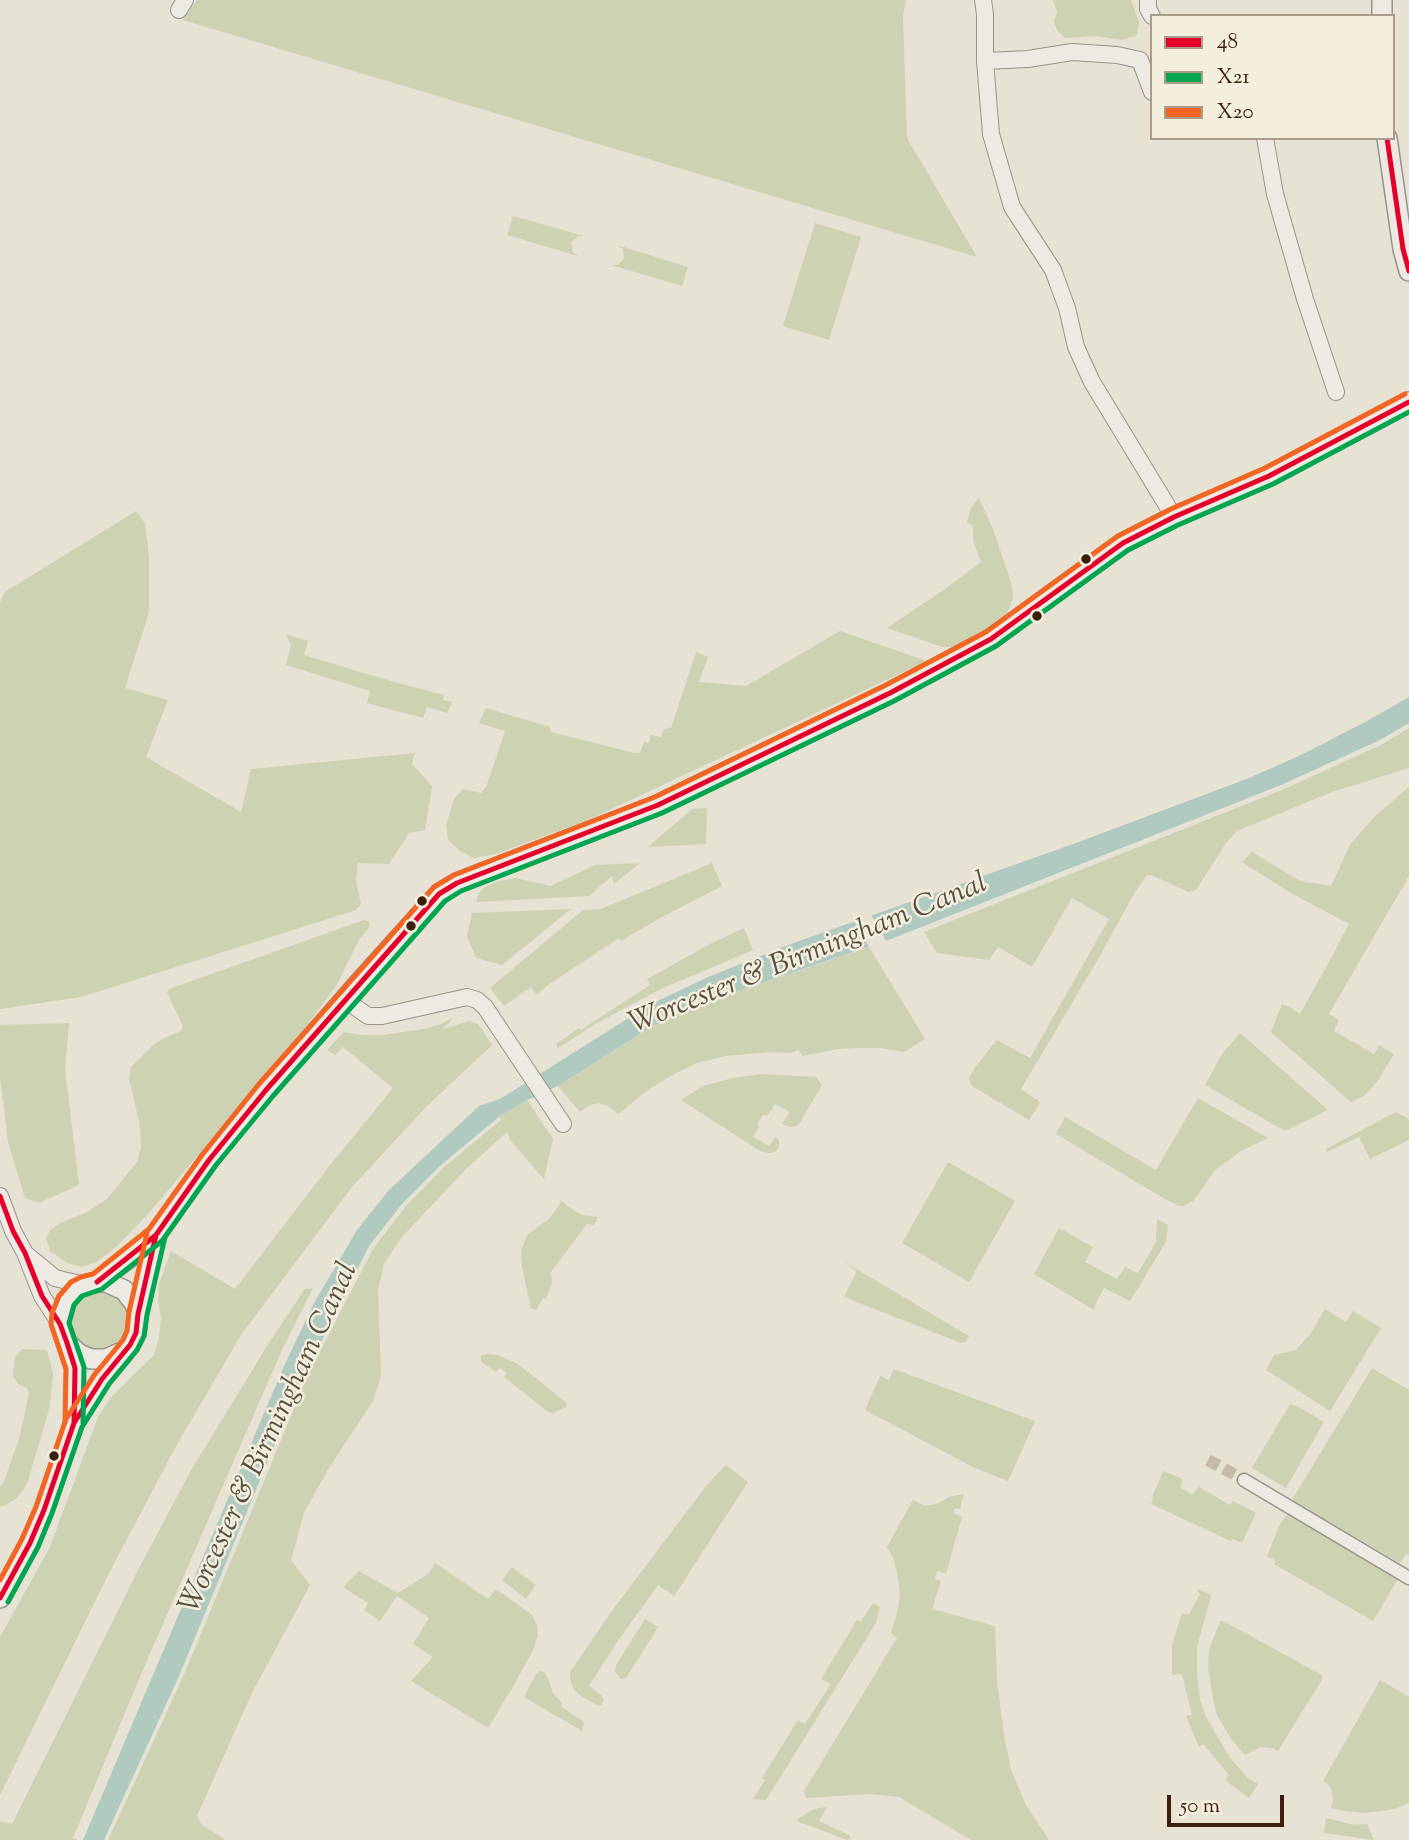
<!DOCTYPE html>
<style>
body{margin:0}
#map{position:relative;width:1409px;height:1840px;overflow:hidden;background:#e6e2d4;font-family:"Sorts Mill Goudy",serif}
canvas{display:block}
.legend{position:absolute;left:1150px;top:14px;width:245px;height:126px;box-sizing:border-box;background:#f4eede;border:2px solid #aa9c8b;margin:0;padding:9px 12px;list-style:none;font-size:21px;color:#3b200e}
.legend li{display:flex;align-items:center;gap:14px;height:35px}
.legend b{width:35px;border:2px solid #aa9c8b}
.scale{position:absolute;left:1167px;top:1795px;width:117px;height:32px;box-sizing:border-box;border:4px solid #3b200e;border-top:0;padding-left:9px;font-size:21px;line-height:24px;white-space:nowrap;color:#3b200e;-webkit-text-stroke:5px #f4eede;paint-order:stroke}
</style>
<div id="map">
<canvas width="1409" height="1840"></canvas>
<ul class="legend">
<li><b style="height:9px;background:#e4002b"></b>48</li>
<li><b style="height:9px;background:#00a651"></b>X21</li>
<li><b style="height:9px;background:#f26522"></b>X20</li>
</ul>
<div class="scale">50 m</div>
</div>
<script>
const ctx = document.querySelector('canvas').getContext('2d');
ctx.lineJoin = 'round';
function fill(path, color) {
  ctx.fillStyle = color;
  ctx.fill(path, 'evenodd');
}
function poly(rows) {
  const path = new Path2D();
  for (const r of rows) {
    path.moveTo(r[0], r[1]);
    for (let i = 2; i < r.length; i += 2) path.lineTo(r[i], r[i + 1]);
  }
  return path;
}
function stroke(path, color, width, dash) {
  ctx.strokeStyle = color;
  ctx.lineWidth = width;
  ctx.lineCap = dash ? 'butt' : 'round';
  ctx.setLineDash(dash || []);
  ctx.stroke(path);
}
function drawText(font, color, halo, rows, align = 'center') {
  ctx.font = font + ' "Sorts Mill Goudy",serif';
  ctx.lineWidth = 5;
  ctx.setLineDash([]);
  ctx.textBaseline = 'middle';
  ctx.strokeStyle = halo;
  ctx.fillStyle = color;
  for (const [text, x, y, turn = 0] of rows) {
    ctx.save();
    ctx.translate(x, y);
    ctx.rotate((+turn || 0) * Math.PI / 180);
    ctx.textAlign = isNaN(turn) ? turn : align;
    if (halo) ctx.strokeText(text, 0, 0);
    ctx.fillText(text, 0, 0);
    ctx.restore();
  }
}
const green = poly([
 [197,0,906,0,903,16,907,138,977,257,183,20],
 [1053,0,1131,0,1139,22,1137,35,1122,40,1094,36,1065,38,1057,30,1054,22,1057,12],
 [513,216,584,236,578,236,571,243,573,252,578,256,507,235],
 [815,223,861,237,829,340,783,326],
 [617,245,688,267,682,286,611,265,618,265,624,258,623,249],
 [979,498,993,529,1012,585,1013,598,1005,619,990,632,955,647,942,647,887,628,945,589,981,562,973,541,973,526,967,523,971,508],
 [136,511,145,523,149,557,149,612,125,688,168,700,146,757,241,812,251,769,415,753,412,764,432,786,425,830,409,833,389,864,358,863,356,880,361,904,356,910,81,997,0,1009,0,602,5,592],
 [840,631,927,661,588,820,496,854,474,858,460,851,448,840,446,825,454,799,463,789,481,793,486,787,505,731,479,723,486,708,550,727,551,732,634,753,640,753,644,742,649,743,651,735,661,737,664,729,671,728,696,652,708,657,699,682,746,686],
 [286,634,308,641,304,655,380,678,444,695,443,700,452,702,447,713,427,707,423,718,367,703,370,691,286,665,291,646],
 [1409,728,1409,768,1332,792,1237,831,1226,843,1196,890,1189,892,1151,875,1146,876,1135,892,1097,961,1021,1089,1040,1102,1029,1120,972,1086,969,1078,976,1066,997,1040,1030,1058,1109,919,1072,898,1032,967,998,947,989,960,937,953,924,932,1282,790,1381,745],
 [1409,787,1409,876,1329,1014,1339,1020,1334,1031,1374,1054,1379,1045,1394,1054,1376,1083,1364,1096,1351,1102,1271,1032,1282,1004,1290,1007,1300,1014,1335,951,1349,924,1291,893,1242,862,1252,852,1300,881,1331,886,1350,845,1375,816],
 [707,808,706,844,648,847,692,809],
 [640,863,614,884,612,876,589,896,476,902,479,893,485,887,496,882,515,878,550,886,596,865],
 [712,863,722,886,662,917,621,941,619,938,548,985,537,995,531,987,504,1006,490,988,583,910,601,909],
 [571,909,502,965,476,958,467,936,472,913],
 [364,920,369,922,370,926,359,940,336,986,299,1036,148,1214,117,1246,97,1262,81,1267,67,1263,50,1251,46,1238,50,1230,60,1223,85,1213,107,1199,137,1162,141,1148,140,1126,129,1078,131,1067,153,1045,162,1039,181,1031,183,1026,167,992,169,989],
 [744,928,753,950,661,989,597,1023,558,1048,556,1044,579,1028,581,1030,650,985,647,979,710,944],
 [869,947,925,1039,904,1052,881,1048,856,1048,838,1049,803,1056,798,1050,790,1053,772,1052,726,1056,697,1063,674,1074,648,1090,618,1114,608,1106,598,1103,590,1105,580,1112,558,1086,654,1025,691,1007],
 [453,1018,443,1029,470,1021,478,1024,492,1045,426,1107,352,1187,241,1335,175,1448,108,1575,0,1795,0,1637,50,1547,98,1417,111,1397,154,1355,159,1338,161,1317,158,1300,159,1284,171,1251,235,1289,327,1169,393,1088,343,1047,335,1055,327,1050,344,1032,362,1035,383,1035,424,1029,441,1024],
 [69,1023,65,1069,79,1185,39,1203,25,1198,8,1142,0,1077,0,1025],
 [1240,1033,1328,1110,1285,1131,1205,1085,1222,1054],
 [760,1074,816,1077,822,1085,799,1124,794,1127,790,1127,782,1124,790,1112,775,1104,767,1116,763,1115,757,1124,759,1127,753,1137,769,1146,775,1137,779,1140,779,1147,775,1152,769,1153,760,1151,681,1100,703,1086,733,1078],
 [1198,1098,1268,1138,1241,1151,1215,1170,1194,1200,1184,1206,1179,1206,1165,1199,1056,1134,1065,1117,1156,1170],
 [527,1100,553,1139,544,1179,510,1140,507,1132,467,1168,401,1238,384,1264,378,1290,381,1376,373,1401,327,1471,304,1513,291,1560,310,1585,252,1693,197,1816,201,1824,225,1840,108,1840,183,1677,308,1375,373,1249,406,1206,444,1167,501,1120,500,1116],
 [1396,1112,1409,1119,1409,1140,1370,1159,1359,1137,1327,1152,1326,1149],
 [948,1162,1015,1201,969,1282,902,1243],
 [561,1200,567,1206,582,1215,598,1217,594,1225,587,1224,551,1272,552,1283,546,1299,543,1298,536,1310,531,1308,526,1286,522,1266,521,1250,528,1234,549,1219,560,1204],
 [1157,1219,1168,1225,1166,1242,1130,1301,1104,1288,1094,1307,1094,1310,1034,1274,1059,1228,1093,1247,1085,1262,1117,1279,1125,1267,1138,1273,1156,1242],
 [843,1261,969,1336,966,1342,961,1343,844,1297,857,1271],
 [313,1288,281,1352,139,1679,73,1838,78,1840,0,1840,0,1821,12,1824,138,1570,190,1472,267,1346,305,1289],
 [99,1292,110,1294,119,1299,126,1305,132,1324,119,1349,91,1352,75,1339,71,1329,70,1319,74,1309,80,1300,89,1295],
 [1325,1309,1346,1322,1353,1311,1381,1328,1330,1411,1266,1370,1274,1355,1296,1350,1311,1333],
 [22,1349,47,1350,53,1374,49,1410,27,1484,17,1498,4,1506,0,1506,0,1487,4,1481,19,1439,29,1394,27,1388,18,1384,13,1377,15,1357],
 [487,1354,498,1355,518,1364,567,1403,566,1407,553,1413,548,1412,504,1377,507,1373,500,1368,496,1372,484,1364,481,1361,481,1356],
 [1372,1368,1409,1390,1409,1555,1406,1554,1400,1563,1292,1500],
 [894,1369,1035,1421,1008,1481,975,1468,865,1410,880,1376,889,1380],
 [1290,1404,1299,1407,1324,1422,1286,1488,1252,1468],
 [726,1465,748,1482,674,1596,658,1585,615,1645,589,1686,601,1695,604,1700,601,1705,598,1706,581,1696,574,1690,570,1679,570,1672,614,1608,707,1485],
 [1163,1471,1183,1479,1180,1487,1192,1495,1199,1487,1230,1505,1233,1501,1256,1513,1242,1543,1232,1539,1231,1541,1151,1504,1153,1498,1152,1497],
 [964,1494,960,1509,955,1508,953,1513,962,1517,946,1573,937,1571,935,1579,941,1581,932,1609,995,1626,997,1681,1004,1735,1011,1770,1026,1805,1049,1840,971,1840,899,1797,869,1794,806,1798,804,1791,897,1638,891,1633,897,1613,900,1596,898,1577,893,1558,887,1547,913,1500,925,1506,937,1504,949,1497],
 [1288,1514,1398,1579,1373,1621,1274,1564,1276,1561,1267,1556,1280,1524],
 [435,1563,488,1599,496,1589,532,1615,537,1625,538,1635,534,1648,514,1685,488,1728,411,1681,433,1657,413,1644,429,1618,397,1596,380,1621,364,1610,368,1603,343,1587,359,1571,398,1593,428,1574],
 [512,1567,536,1585,526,1599,502,1580],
 [1198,1589,1210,1594,1211,1597,1197,1646,1197,1673,1200,1700,1206,1717,1230,1758,1248,1778,1258,1784,1249,1798,1225,1780,1229,1775,1203,1744,1199,1747,1186,1716,1192,1715,1182,1674,1172,1675,1172,1645,1182,1613,1189,1615,1200,1594,1197,1591],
 [873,1603,880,1607,876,1623,766,1800,753,1799,765,1780,762,1778,798,1720,805,1724,831,1684,821,1679,857,1620,861,1622],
 [645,1619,658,1627,626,1678,621,1679,615,1672,616,1665],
 [1220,1621,1225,1622,1322,1675,1323,1678,1278,1751,1273,1748,1261,1747,1245,1755,1231,1739,1217,1715,1213,1699,1208,1668,1209,1650],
 [540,1671,544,1672,547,1676,553,1693,561,1702,562,1707,584,1722,582,1731,524,1697,536,1674],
 [1380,1680,1409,1697,1409,1803,1395,1809,1365,1813,1344,1811,1331,1808,1333,1800,1332,1791,1329,1785,1323,1781],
 [827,1807,819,1821,849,1835,851,1839,847,1840,797,1821,799,1818,814,1809],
 [1326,1818,1354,1825,1367,1824,1374,1840,1324,1833]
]);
const water = poly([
 [1409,697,1409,723,1380,740,1281,785,891,939,691,1007,654,1025,558,1086,527,1100,500,1116,441,1165,402,1204,369,1246,299,1386,179,1676,104,1840,83,1840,285,1364,314,1303,357,1230,388,1191,479,1106,500,1099,651,1004,706,978,788,945,1076,843,1249,778,1303,754,1367,721]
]);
const pier = poly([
 [870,913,888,944,871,950,853,919]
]);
const pedestrianTunnel = poly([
 [1208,1460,1244,1480]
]);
const pedestrian = poly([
 [1244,1480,1409,1578]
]);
const minor = poly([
 [983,0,985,14,985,61,991,134,1012,207,1053,270,1067,308,1076,347,1092,382,1174,517],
 [1148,0,1148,9,1152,16],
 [179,10,185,0],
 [985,61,1028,59,1072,52,1117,55,1140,60,1152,92],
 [1265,138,1275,194,1305,299,1336,392],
 [344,999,368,1016,382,1016,467,997,477,1000,485,1007,563,1124],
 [0,1196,13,1231,25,1253,42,1296,60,1324],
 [27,1255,55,1278,84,1285]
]);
const tertiary = poly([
 [1382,0,1382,16],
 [1387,138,1403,249,1409,271],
 [97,1282,130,1257,156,1235,209,1160,266,1090,358,984,439,894,457,883,658,805,890,693,991,639,1123,543,1174,517,1269,476,1409,402],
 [67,1343,79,1354,91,1359,106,1359,122,1352],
 [74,1421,75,1368,60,1324,61,1315,66,1301,76,1289,84,1285,97,1282,106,1282,124,1290,135,1304,138,1314],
 [0,1598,30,1543,44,1510,74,1423,102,1379,130,1345,136,1333,138,1314,156,1235]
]);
const bus1 = poly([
 [1387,138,1403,249,1409,271],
 [0,1196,13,1231,25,1253,42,1296,60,1324,67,1343,75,1368,74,1423],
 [97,1282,156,1235,209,1160,266,1090,439,894,457,883,658,805,890,693,991,639,1123,543,1174,517,1269,476,1409,402],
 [0,1598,30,1543,44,1510,74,1423,102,1379,130,1345,136,1333,138,1314,156,1235]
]);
const bus2 = poly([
 [83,1423,84,1367,69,1323,74,1305,82,1296,102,1289,162,1241,216,1165,273,1096,445,901,461,891,662,813,894,701,996,646,1128,550,1178,525,1273,484,1409,412],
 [8,1602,38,1547,52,1513,82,1427,109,1384,137,1350,144,1336,147,1315,165,1237]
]);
const bus3 = poly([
 [65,1423,66,1369,51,1324,52,1313,59,1296,71,1282,81,1277,93,1274,149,1229,202,1155,259,1084,434,887,454,875,655,797,886,685,986,632,1118,536,1171,509,1265,468,1405,394],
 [0,1580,22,1539,36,1507,66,1419,95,1374,123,1340,127,1331,129,1312,147,1233]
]);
const markers = [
 [1086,559,6,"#3b200e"],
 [1037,616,6,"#3b200e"],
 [422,901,6,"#3b200e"],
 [411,926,6,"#3b200e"],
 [54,1456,6,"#3b200e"]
];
const waterNames = [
 ["Worcester & Birmingham Canal",809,956,-22],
 ["Worcester & Birmingham Canal",271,1439,-65]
];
fill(green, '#cdd2b3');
fill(water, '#b0cac0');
fill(pier, '#e6e2d4');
stroke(pedestrianTunnel, '#c4bbac', 12, [12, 6]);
stroke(pedestrian, '#999389', 15);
stroke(minor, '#999389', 18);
stroke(tertiary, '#999389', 22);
stroke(pedestrian, '#eceae2', 12);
stroke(minor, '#eceae2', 16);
stroke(tertiary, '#eceae2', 19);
stroke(bus1, '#e4002b', 5);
stroke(bus2, '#00a651', 5);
stroke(bus3, '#f26522', 5);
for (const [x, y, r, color] of markers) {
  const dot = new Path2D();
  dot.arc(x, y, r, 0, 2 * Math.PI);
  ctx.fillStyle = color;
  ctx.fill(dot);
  stroke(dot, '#f4eede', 2.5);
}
drawText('italic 30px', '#575041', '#f4eede', waterNames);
</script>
